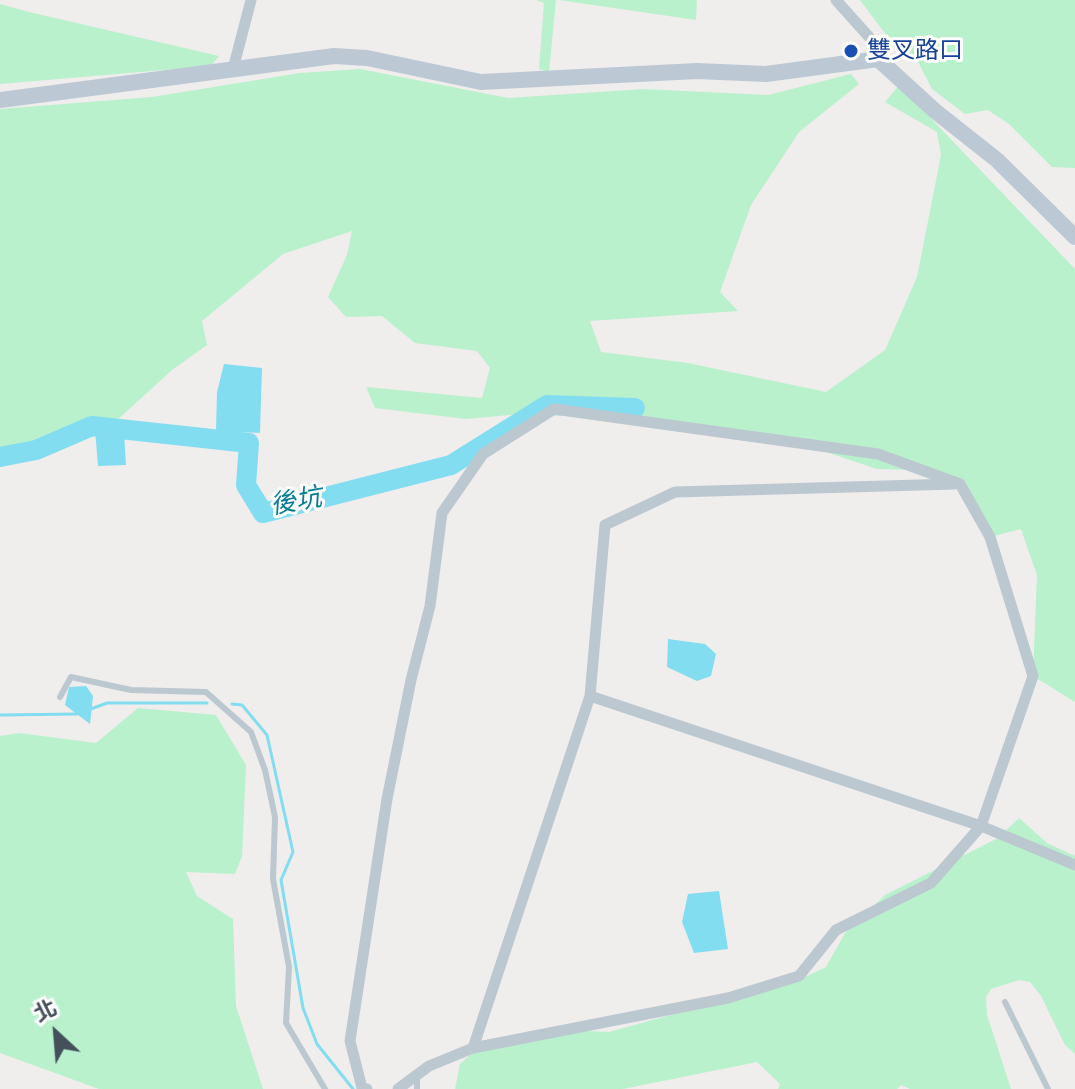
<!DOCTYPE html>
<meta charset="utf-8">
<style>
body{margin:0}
#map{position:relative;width:1075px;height:1089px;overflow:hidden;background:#f0eded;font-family:"Fira Sans","Noto Sans TC",sans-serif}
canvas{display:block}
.north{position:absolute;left:16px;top:993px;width:80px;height:80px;-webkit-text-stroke:6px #fff;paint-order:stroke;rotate:334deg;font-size:22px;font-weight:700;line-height:32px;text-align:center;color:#44515b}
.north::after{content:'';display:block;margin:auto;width:28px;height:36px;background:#44515b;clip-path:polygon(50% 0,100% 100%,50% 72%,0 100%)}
</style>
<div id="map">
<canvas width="1075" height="1089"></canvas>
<div class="north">北</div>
</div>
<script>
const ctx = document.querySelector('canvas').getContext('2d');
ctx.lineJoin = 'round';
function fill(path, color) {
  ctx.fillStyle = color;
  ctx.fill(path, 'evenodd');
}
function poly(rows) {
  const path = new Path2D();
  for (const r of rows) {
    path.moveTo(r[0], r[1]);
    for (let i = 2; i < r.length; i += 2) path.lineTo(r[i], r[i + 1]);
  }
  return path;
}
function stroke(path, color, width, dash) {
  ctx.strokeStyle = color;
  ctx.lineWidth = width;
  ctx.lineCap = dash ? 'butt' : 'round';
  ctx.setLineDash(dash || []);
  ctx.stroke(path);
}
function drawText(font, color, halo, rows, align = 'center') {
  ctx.font = font + ' "Fira Sans","Noto Sans TC",sans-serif';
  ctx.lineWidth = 6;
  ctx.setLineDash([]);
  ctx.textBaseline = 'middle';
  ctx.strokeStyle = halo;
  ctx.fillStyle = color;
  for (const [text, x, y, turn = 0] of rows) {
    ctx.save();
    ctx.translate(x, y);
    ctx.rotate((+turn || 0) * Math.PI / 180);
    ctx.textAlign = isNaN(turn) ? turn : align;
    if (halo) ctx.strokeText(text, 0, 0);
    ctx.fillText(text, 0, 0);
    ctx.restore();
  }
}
const green = poly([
 [536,0,556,0,549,72,539,69,544,3],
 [559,0,697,0,696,20],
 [860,0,1075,0,1075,168,1052,167,1009,124,988,110,965,114,932,89,916,58,884,32],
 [0,4,29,12,219,56,211,66,0,84],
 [360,69,508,98,644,89,768,95,851,74,859,84,799,132,751,205,720,292,738,311,590,321,601,352,688,363,826,392,885,350,917,277,941,155,937,132,885,102,899,85,1075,269,1075,702,1033,676,1037,575,1021,529,990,537,960,484,912,470,877,469,805,445,663,426,585,408,466,419,375,408,366,387,482,398,490,368,477,351,415,343,382,316,346,317,328,297,347,255,352,231,283,254,202,321,207,345,172,370,116,421,0,463,0,109,152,97,300,73],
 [138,708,216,715,246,765,242,856,235,874,186,872,197,896,233,919,236,1006,263,1089,99,1089,0,1053,0,736,19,733,96,743],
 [1019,818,1047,843,1075,856,1075,1054,1065,1045,1041,996,1030,982,1019,980,991,989,986,997,987,1015,1011,1089,910,1089,901,1085,897,1089,778,1089,780,1084,757,1062,623,1089,455,1089,460,1064,473,1052,563,1030,609,1032,801,979,826,967,845,933,885,895,998,838]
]);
const water = poly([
 [224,364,262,368,260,433,216,431,217,392],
 [95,429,124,433,126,465,98,466],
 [668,639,705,644,716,654,711,676,697,681,667,667],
 [86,686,93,696,90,724,65,705,69,687],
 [719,891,728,949,694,953,682,922,688,894]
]);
const stream = poly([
 [232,704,242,705,267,735,293,852,281,880,303,1008,317,1044,353,1089],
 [88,710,107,703,207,703],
 [0,715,77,714]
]);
const river = poly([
 [0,457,36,450,92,426,249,443,246,485,263,513,451,465,547,405,635,408]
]);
const lane = poly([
 [60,697,71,677,131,690,206,692,251,732,265,770,275,817,273,879,289,967,286,1023,325,1089],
 [1005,1002,1048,1089],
 [417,1089,417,1075]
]);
const street = poly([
 [836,0,870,38,878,59],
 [233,69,251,0],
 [590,696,981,826,1075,865],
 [473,1048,590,696,605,525,675,492,954,484],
 [367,1089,362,1088,350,1041,387,799,411,680,430,606,442,513,483,454,554,409,878,454,960,484,990,537,1033,676,981,826,931,883,836,930,799,976,728,998,473,1048,429,1066,398,1089]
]);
const secondary = poly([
 [0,100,334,56,367,58,481,82,697,71,766,74,878,59,935,111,997,160,1075,237]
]);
const markers = [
 [851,51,8,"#1a4fb4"]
];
const transitNames = [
 ["雙叉路口",867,51]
];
const waterNames = [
 ["後坑",296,502,-10]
];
fill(green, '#b8f1cc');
fill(water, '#82ddf0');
stroke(stream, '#82ddf0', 3);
stroke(river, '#82ddf0', 20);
stroke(lane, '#bcc8d0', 6);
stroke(street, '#bcc8d0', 11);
stroke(secondary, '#bcc9d5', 16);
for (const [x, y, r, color] of markers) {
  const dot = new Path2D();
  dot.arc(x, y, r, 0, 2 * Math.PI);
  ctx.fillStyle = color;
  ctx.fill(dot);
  stroke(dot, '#fff', 3);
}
drawText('24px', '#164399', '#fff', transitNames, 'left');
drawText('italic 26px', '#067d96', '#fff', waterNames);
</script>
